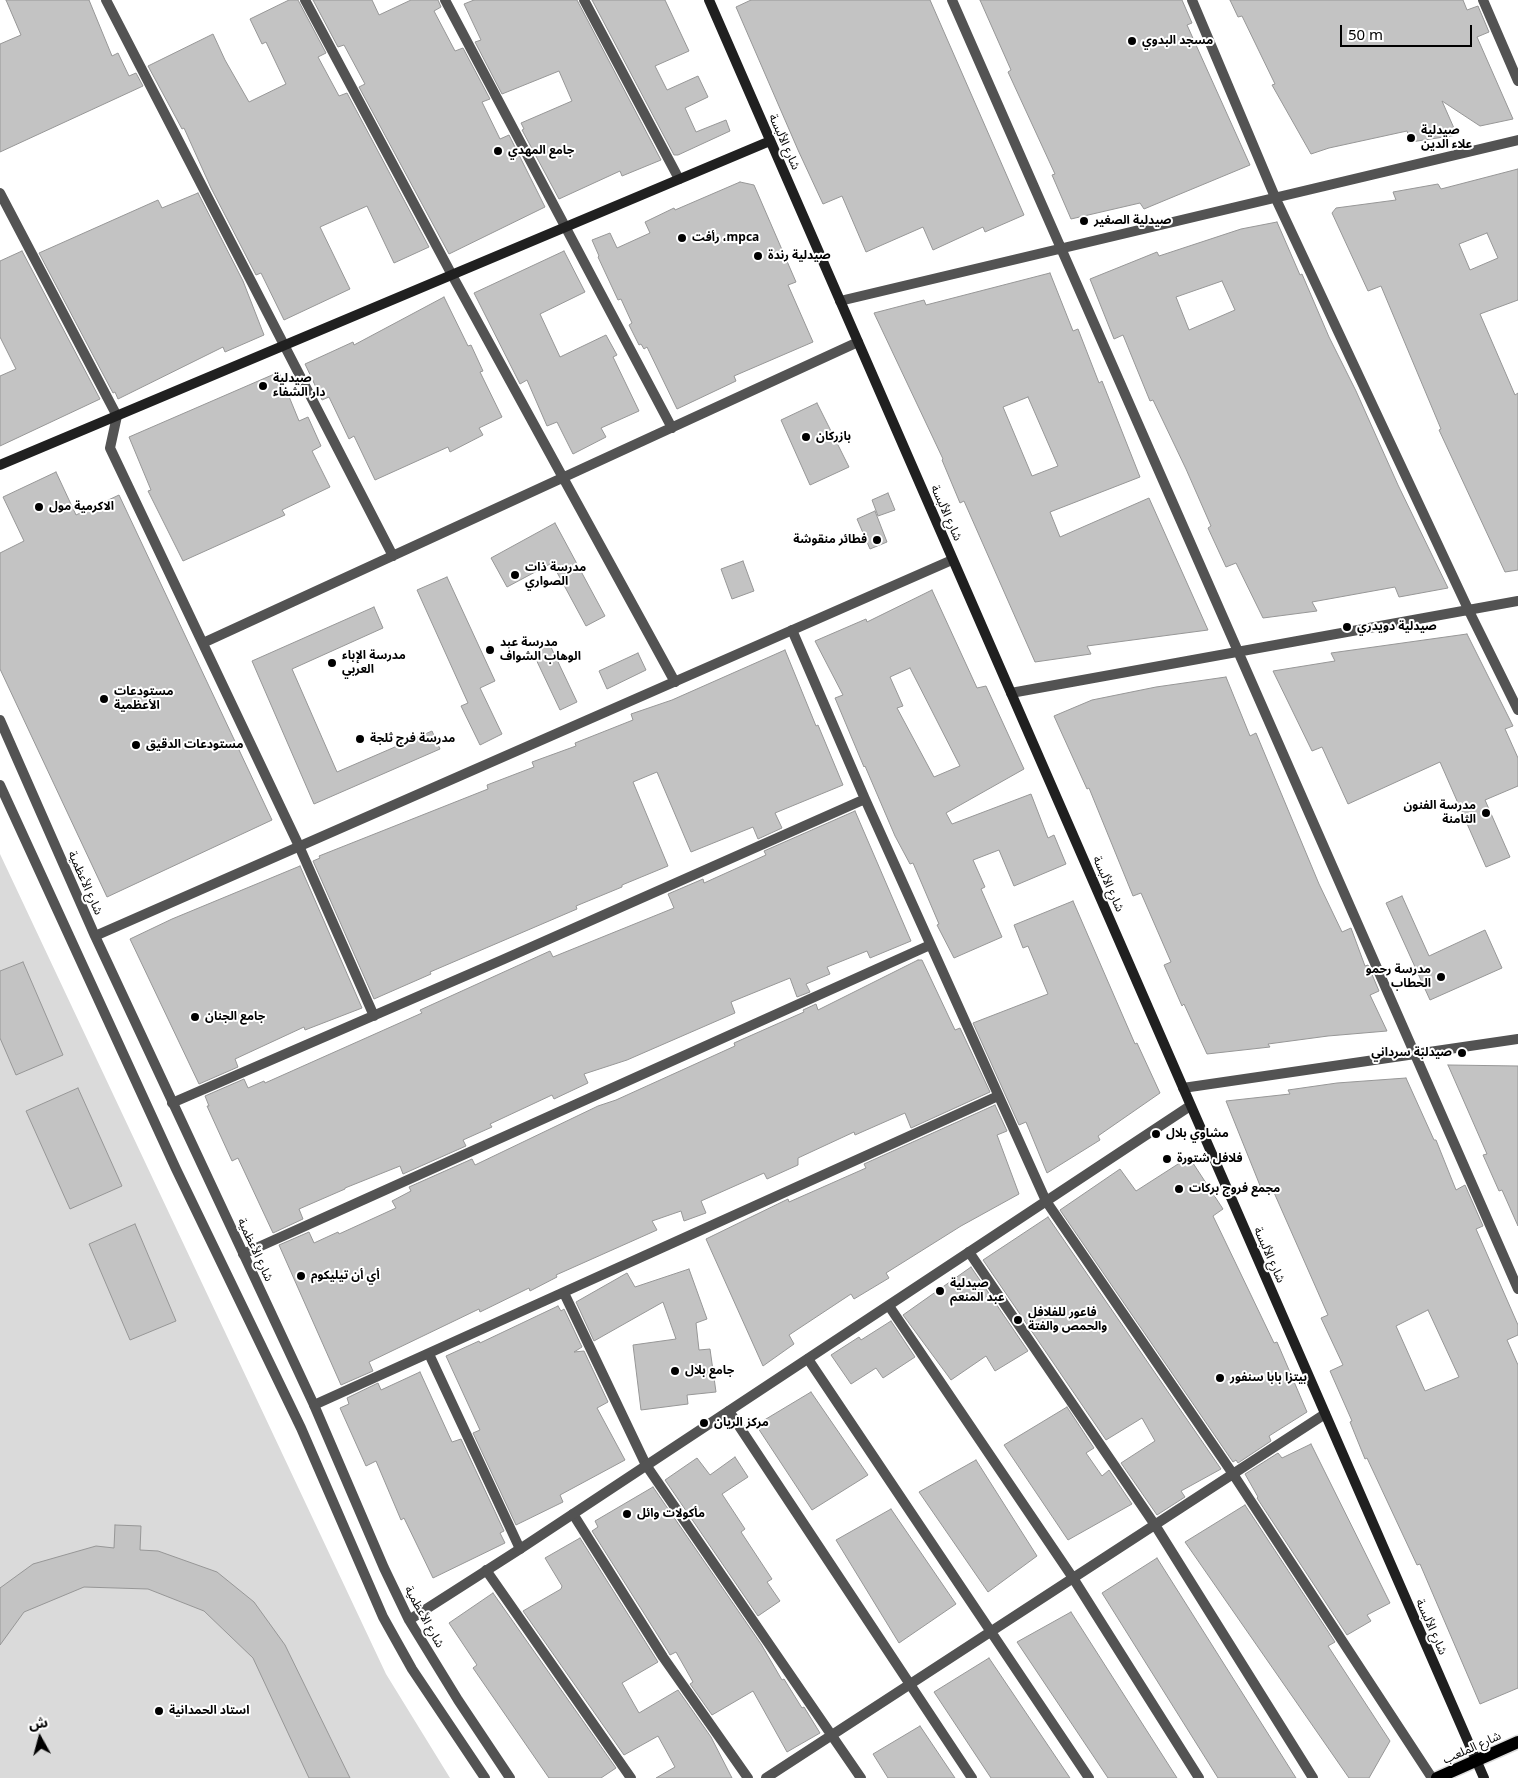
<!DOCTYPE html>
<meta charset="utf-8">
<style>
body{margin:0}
#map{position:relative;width:1518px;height:1778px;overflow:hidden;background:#fff;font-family:"Noto Sans","Noto Sans Arabic",sans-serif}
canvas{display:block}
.north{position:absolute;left:15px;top:1713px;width:50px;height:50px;-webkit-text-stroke:4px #fff;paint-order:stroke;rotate:353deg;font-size:14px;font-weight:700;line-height:20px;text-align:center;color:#000}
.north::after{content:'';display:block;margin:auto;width:18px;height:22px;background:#000;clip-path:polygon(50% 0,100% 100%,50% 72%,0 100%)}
.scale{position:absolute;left:1340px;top:25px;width:132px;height:22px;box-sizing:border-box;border:2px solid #000;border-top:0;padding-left:6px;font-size:15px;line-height:18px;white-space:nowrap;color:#000;-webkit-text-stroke:4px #fff;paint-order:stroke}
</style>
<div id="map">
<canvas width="1518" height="1778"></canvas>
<div class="north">ش</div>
<div class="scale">50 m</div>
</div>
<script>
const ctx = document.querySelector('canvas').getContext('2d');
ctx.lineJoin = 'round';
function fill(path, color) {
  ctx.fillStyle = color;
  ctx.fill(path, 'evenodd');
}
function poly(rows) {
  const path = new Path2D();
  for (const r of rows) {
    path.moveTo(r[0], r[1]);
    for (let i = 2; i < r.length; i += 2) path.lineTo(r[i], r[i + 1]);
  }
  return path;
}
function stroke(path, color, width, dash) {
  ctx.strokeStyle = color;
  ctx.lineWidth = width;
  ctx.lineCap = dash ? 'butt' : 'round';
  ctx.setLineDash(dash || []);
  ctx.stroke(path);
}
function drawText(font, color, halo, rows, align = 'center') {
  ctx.font = font + ' "Noto Sans","Noto Sans Arabic",sans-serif';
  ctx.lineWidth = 4;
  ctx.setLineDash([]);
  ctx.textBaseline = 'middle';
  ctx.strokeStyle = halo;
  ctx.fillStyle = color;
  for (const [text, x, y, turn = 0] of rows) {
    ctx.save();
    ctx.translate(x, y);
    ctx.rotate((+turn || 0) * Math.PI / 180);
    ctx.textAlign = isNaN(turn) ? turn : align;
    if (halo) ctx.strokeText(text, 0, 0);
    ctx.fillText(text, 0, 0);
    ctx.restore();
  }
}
const green = poly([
 [0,854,386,1674,450,1778,0,1778]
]);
const building = poly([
 [6,0,89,0,112,56,118,53,129,76,136,73,143,86,0,152,0,44,21,35,6,0],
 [289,0,298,0,326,53,318,57,339,96,347,93,429,247,394,263,367,206,320,227,350,289,284,320,261,273,256,275,211,188,184,128,182,129,148,66,213,34,225,60,249,102,286,84,266,42,262,44,250,19,289,0],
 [313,0,372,0,379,15,411,0,438,0,441,7,434,11,455,51,463,48,490,99,482,102,500,139,509,135,545,207,449,254,359,87,365,84,344,45,338,47,313,0],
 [474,0,577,0,661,160,622,176,620,171,559,199,522,130,524,129,521,123,572,101,559,71,502,94,475,42,481,40,464,4,474,0],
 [592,0,665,0,689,51,655,66,667,90,698,76,708,97,685,108,696,132,726,120,730,131,678,155,674,155,592,0],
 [751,0,930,0,1024,215,985,232,983,227,933,250,923,227,866,252,842,196,823,204,798,150,736,7,751,0],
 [980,0,1182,0,1192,23,1187,25,1250,165,1144,209,1140,203,1071,219,1052,175,1055,174,1008,72,1011,70,980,0],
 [1230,0,1463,0,1467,10,1478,6,1489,32,1477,37,1513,119,1480,126,1442,101,1457,135,1411,142,1407,131,1329,148,1311,154,1272,85,1275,84,1242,16,1238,17,1230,0],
 [1518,169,1518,300,1480,314,1515,395,1518,393,1518,570,1505,572,1439,430,1441,429,1381,286,1368,291,1332,213,1336,208,1396,200,1393,192,1438,184,1441,189,1518,169],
 [1487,233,1498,258,1470,270,1459,244,1487,233],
 [740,182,754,185,796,282,788,285,813,342,734,376,736,381,677,409,647,347,644,349,641,344,639,345,629,325,632,323,621,299,618,300,598,257,599,256,592,240,610,233,617,248,650,233,645,222,674,208,675,210,740,182],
 [198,193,243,281,264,335,225,352,223,347,118,399,115,392,113,393,39,253,158,200,162,208,198,193],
 [1277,222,1300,275,1302,274,1329,337,1356,391,1398,485,1448,588,1399,597,1395,587,1312,602,1317,611,1263,618,1236,563,1226,567,1208,528,1211,526,1186,469,1153,400,1150,401,1123,335,1114,339,1090,279,1157,252,1159,256,1241,229,1277,222],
 [1222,281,1235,310,1189,330,1176,297,1222,281],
 [22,251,100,399,0,446,0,376,16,369,0,337,0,261,22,251],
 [564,251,585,292,540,314,560,357,606,335,617,355,613,357,639,411,601,428,606,437,573,454,557,422,547,426,527,380,520,384,474,293,564,251],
 [1050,273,1073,331,1078,329,1099,383,1102,381,1140,477,1050,512,1060,537,1149,498,1208,630,1087,646,1091,654,1035,662,964,501,960,503,942,460,943,459,874,313,924,300,926,305,1050,273],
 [1028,397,1058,466,1032,476,1003,407,1028,397],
 [444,297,468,346,471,345,483,371,480,372,502,417,479,428,483,435,450,452,448,447,375,480,354,436,349,439,329,397,322,400,305,364,353,342,354,345,444,297],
 [279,372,299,421,308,417,321,446,312,451,330,487,282,510,285,515,183,561,148,491,151,490,129,437,279,372],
 [817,403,849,467,810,485,781,420,817,403],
 [56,472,76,515,119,495,272,820,107,897,0,669,0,553,24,541,3,497,56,472],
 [888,493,895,510,878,516,872,500,888,493],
 [875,511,887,542,870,549,857,519,875,511],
 [555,523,605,616,586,626,552,563,507,587,491,558,555,523],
 [743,561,754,591,732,599,721,569,743,561],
 [447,577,495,681,480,688,502,734,480,745,461,706,468,703,417,590,447,577],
 [932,590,977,688,986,686,1024,769,946,813,952,824,1031,794,1048,838,1054,835,1066,864,1014,886,999,850,973,860,985,887,981,889,1002,937,954,958,937,925,939,924,913,863,910,864,895,836,865,766,864,767,835,698,843,695,815,641,866,619,867,622,932,590],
 [910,668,960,766,934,777,897,708,903,706,890,677,910,668],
 [374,607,383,628,292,669,337,772,432,731,440,749,314,804,252,661,374,607],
 [1467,634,1513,726,1505,729,1518,758,1518,786,1485,800,1510,857,1486,867,1440,762,1348,804,1322,747,1312,751,1273,671,1335,661,1331,653,1467,634],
 [550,645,577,702,560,710,533,653,550,645],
 [785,650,816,726,818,725,843,785,775,813,782,828,758,839,753,827,691,852,657,772,633,782,668,866,622,885,622,887,576,906,577,909,430,972,431,974,374,999,313,861,320,858,319,856,488,789,487,785,534,767,532,762,576,746,575,743,633,720,631,714,672,700,785,650],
 [638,653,646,670,607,689,599,671,638,653],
 [1226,677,1250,736,1256,733,1319,884,1342,932,1351,928,1365,966,1368,965,1379,991,1370,995,1387,1031,1328,1036,1268,1044,1270,1047,1207,1054,1184,1004,1182,1006,1164,965,1171,962,1141,893,1133,896,1089,788,1087,789,1054,716,1092,700,1156,687,1226,677],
 [855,811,911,941,870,958,867,951,827,967,830,974,806,984,810,992,797,997,790,978,731,1002,735,1013,627,1060,584,1074,588,1083,554,1099,552,1095,490,1124,492,1127,463,1140,466,1146,403,1174,400,1166,345,1188,345,1189,299,1209,303,1219,273,1233,238,1158,232,1161,207,1106,209,1106,205,1096,244,1079,248,1088,264,1081,265,1083,422,1013,420,1010,550,951,553,957,674,908,668,894,703,879,704,883,766,855,764,851,855,811],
 [300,866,362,1008,305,1030,304,1027,235,1059,238,1067,199,1084,130,939,172,919,300,866],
 [1402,896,1429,956,1485,930,1502,968,1430,1000,1386,903,1402,896],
 [1073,901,1135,1044,1137,1043,1160,1093,1098,1136,1100,1140,1047,1173,1026,1122,1019,1125,973,1023,1048,994,1028,946,1023,948,1014,925,1073,901],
 [918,960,922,960,955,1030,960,1028,990,1092,911,1128,905,1113,855,1135,854,1132,798,1158,798,1165,767,1179,764,1173,701,1201,706,1213,684,1221,681,1211,652,1221,657,1230,556,1275,557,1277,530,1291,529,1288,480,1312,479,1309,369,1362,373,1371,341,1385,279,1245,309,1232,314,1243,338,1232,339,1234,396,1208,392,1201,411,1191,409,1187,472,1159,475,1165,598,1106,616,1100,735,1046,734,1043,804,1012,803,1010,816,1004,818,1010,918,960],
 [23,962,63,1055,16,1075,0,1038,0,971,23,962],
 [1448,1065,1518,1066,1518,1226,1502,1190,1499,1191,1483,1155,1487,1154,1448,1065],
 [1406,1078,1434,1140,1436,1140,1456,1190,1465,1185,1483,1226,1476,1229,1518,1325,1518,1335,1507,1340,1518,1365,1518,1688,1480,1704,1420,1564,1417,1565,1367,1458,1365,1459,1350,1422,1352,1421,1330,1371,1343,1365,1321,1318,1328,1315,1272,1188,1263,1193,1226,1101,1290,1094,1288,1090,1337,1083,1406,1078],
 [1428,1310,1459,1377,1425,1391,1396,1326,1428,1310],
 [78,1088,122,1186,70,1209,26,1111,78,1088],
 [995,1105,1007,1131,997,1135,1019,1194,961,1226,886,1273,889,1278,854,1299,851,1294,789,1335,794,1344,763,1366,706,1239,788,1199,789,1202,866,1168,864,1164,995,1105],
 [1189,1157,1223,1209,1213,1216,1274,1343,1277,1342,1307,1412,1269,1436,1271,1441,1238,1463,1236,1460,1233,1462,1060,1210,1120,1169,1136,1191,1189,1157],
 [1048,1217,1221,1469,1181,1491,1185,1497,1157,1515,1121,1463,1155,1441,1142,1418,1106,1440,983,1260,1048,1217],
 [135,1224,176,1321,130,1340,89,1244,135,1224],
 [971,1267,1028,1351,995,1371,986,1356,951,1380,903,1315,971,1267],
 [689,1269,707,1319,696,1323,699,1350,710,1349,716,1392,687,1395,688,1404,641,1410,633,1345,676,1339,663,1302,594,1341,576,1302,627,1273,635,1287,689,1269],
 [558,1306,561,1311,564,1309,582,1347,574,1352,584,1351,608,1402,597,1408,625,1460,560,1495,563,1502,516,1525,473,1433,480,1430,446,1356,479,1341,480,1343,558,1306],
 [891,1321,915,1357,883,1378,876,1368,851,1384,831,1355,859,1337,861,1340,891,1321],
 [420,1372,452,1442,461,1439,504,1531,500,1533,505,1543,433,1578,404,1518,401,1520,376,1461,366,1466,340,1408,349,1404,347,1398,378,1383,381,1390,420,1372],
 [811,1392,868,1475,812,1510,756,1425,811,1392],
 [1067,1407,1094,1448,1086,1453,1102,1476,1109,1470,1132,1504,1068,1540,1004,1445,1067,1407],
 [1311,1444,1390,1603,1367,1615,1371,1621,1347,1635,1257,1498,1258,1497,1245,1474,1278,1453,1282,1458,1311,1444],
 [735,1457,748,1477,722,1494,745,1529,741,1532,772,1579,767,1582,780,1601,758,1616,665,1480,697,1458,710,1475,735,1457],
 [976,1460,1037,1556,988,1592,919,1492,976,1460],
 [653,1487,761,1644,782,1680,784,1679,802,1708,804,1707,820,1733,787,1752,753,1691,712,1715,690,1684,693,1682,676,1652,670,1655,669,1653,592,1531,598,1527,595,1521,653,1487],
 [1245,1505,1335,1642,1328,1646,1390,1741,1369,1778,1349,1778,1185,1542,1245,1505],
 [891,1509,956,1604,899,1643,836,1540,891,1509],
 [115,1525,141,1526,140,1550,158,1551,217,1572,254,1602,285,1645,350,1778,309,1778,253,1658,204,1611,148,1589,84,1587,24,1612,0,1645,0,1588,33,1564,96,1546,114,1548,115,1525],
 [580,1538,658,1662,622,1683,639,1713,678,1690,711,1737,732,1778,656,1778,675,1767,658,1736,624,1755,523,1611,561,1589,562,1586,545,1558,580,1538],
 [1157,1558,1296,1778,1218,1778,1102,1593,1157,1558],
 [493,1593,616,1768,601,1778,549,1778,473,1668,477,1665,449,1623,493,1593],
 [1071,1612,1177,1778,1108,1778,1017,1642,1071,1612],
 [989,1658,1070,1778,991,1778,934,1692,989,1658],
 [920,1726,955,1778,888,1778,873,1754,920,1726]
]);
const minor = poly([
 [106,0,393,556],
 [305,0,452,275,675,682],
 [445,0,672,428],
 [584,0,679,179],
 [952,0,1518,1289],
 [1192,0,1275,197,1469,611,1518,710],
 [1483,0,1518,81],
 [0,193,117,416,110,448,299,846,374,1016],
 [840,301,1518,140],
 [792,630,865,799,1046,1201,1233,1474,1432,1778],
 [203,643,858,342],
 [1011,693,1518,601],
 [172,1103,502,960,865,799],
 [969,1252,1155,1525,1313,1778],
 [243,1254,930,945],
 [564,1293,646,1465,861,1778],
 [889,1306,1073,1578,1199,1778],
 [429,1354,520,1549],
 [808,1359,1089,1778],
 [314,1405,998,1096],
 [729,1411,972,1778],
 [573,1514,663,1657,748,1778],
 [486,1570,631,1778],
 [766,1778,1325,1414]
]);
const tertiary = poly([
 [0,720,95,936,314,1405,384,1568,409,1620,458,1700,510,1778],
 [0,785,176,1169,301,1428,383,1617,412,1669,485,1778],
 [95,936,952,560],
 [1183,1088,1518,1039],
 [409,1620,520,1549,1190,1106]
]);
const secondary = poly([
 [709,0,1484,1778],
 [0,465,770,141]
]);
const primary = poly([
 [1437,1778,1518,1742]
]);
const markers = [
 [1132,41,5,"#000"],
 [1411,138,5,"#000"],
 [498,151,5,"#000"],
 [1084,221,5,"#000"],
 [682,238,5,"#000"],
 [758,256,5,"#000"],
 [263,386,5,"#000"],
 [806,437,5,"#000"],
 [39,507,5,"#000"],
 [877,540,5,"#000"],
 [515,575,5,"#000"],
 [1347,627,5,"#000"],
 [490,650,5,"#000"],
 [332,663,5,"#000"],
 [104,699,5,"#000"],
 [360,739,5,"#000"],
 [136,745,5,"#000"],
 [1486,813,5,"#000"],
 [1441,977,5,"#000"],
 [195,1017,5,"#000"],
 [1462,1053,5,"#000"],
 [1156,1134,5,"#000"],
 [1167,1159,5,"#000"],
 [1179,1189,5,"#000"],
 [301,1276,5,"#000"],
 [940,1291,5,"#000"],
 [1018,1320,5,"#000"],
 [675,1371,5,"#000"],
 [1220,1378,5,"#000"],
 [704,1423,5,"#000"],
 [627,1514,5,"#000"],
 [159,1711,5,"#000"]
];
const poiNames = [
 ["مسجد البدوي",1142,41],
 ["صيدلية",1421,131],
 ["علاء الدين",1421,145],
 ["جامع المهدي",508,151],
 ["صيدلية الصغير",1094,221],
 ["رأفت ،mpca",692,238],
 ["صيدلية رندة",768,256],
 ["صيدلية",273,379],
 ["دار الشفاء",273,393],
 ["بازركان",816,437],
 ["الاكرمية مول",49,507],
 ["فطائر منقوشة",867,540,"right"],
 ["مدرسة ذات",525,568],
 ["الصواري",525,582],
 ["صيدلية دويدري",1357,627],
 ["مدرسة عبد",500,643],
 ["الوهاب الشواف",500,657],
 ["مدرسة الإباء",342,656],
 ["العربي",342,670],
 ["مستودعات",114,692],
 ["الأعظمية",114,706],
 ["مدرسة فرج ثلجة",370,739],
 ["مستودعات الدقيق",146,745],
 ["مدرسة الفنون",1476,806,"right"],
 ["الثامنة",1476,820,"right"],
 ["مدرسة رحمو",1431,970,"right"],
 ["الحطاب",1431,984,"right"],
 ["جامع الجنان",205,1017],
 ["صيدلبة سرداني",1452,1053,"right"],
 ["مشاوي بلال",1166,1134],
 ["فلافل شتورة",1177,1159],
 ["مجمع فروج بركات",1189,1189],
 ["أي أن تيليكوم",311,1276],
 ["صيدلية",950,1284],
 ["عبد المنعم",950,1298],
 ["فاعور للفلافل",1028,1313],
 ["والحمص والفتة",1028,1327],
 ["جامع بلال",685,1371],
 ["بيتزا بابا سنفور",1230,1378],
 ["مركز الريان",714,1423],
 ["مأكولات وائل",637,1514],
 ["استاد الحمدانية",169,1711]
];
const streetNames = [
 ["شارع الألبسة",784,142,66],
 ["شارع الألبسة",946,513,66],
 ["شارع الأعظمية",85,883,66],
 ["شارع الألبسة",1108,884,66],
 ["شارع الأعظمية",255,1250,65],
 ["شارع الألبسة",1269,1255,66],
 ["شارع الأعظمية",424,1617,61],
 ["شارع الألبسة",1431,1627,66],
 ["شارع الملعب",1472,1748,-24]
];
fill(green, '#dadada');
fill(building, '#c3c3c3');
stroke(building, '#979797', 1);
stroke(primary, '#dbdbdb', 15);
stroke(minor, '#535353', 10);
stroke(tertiary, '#535353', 10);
stroke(secondary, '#202020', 10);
stroke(primary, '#000', 12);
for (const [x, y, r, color] of markers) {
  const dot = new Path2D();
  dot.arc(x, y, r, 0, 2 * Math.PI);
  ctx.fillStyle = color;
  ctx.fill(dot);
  stroke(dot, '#fff', 2);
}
drawText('bold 12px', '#000', '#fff', poiNames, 'left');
drawText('12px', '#000', '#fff', streetNames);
</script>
